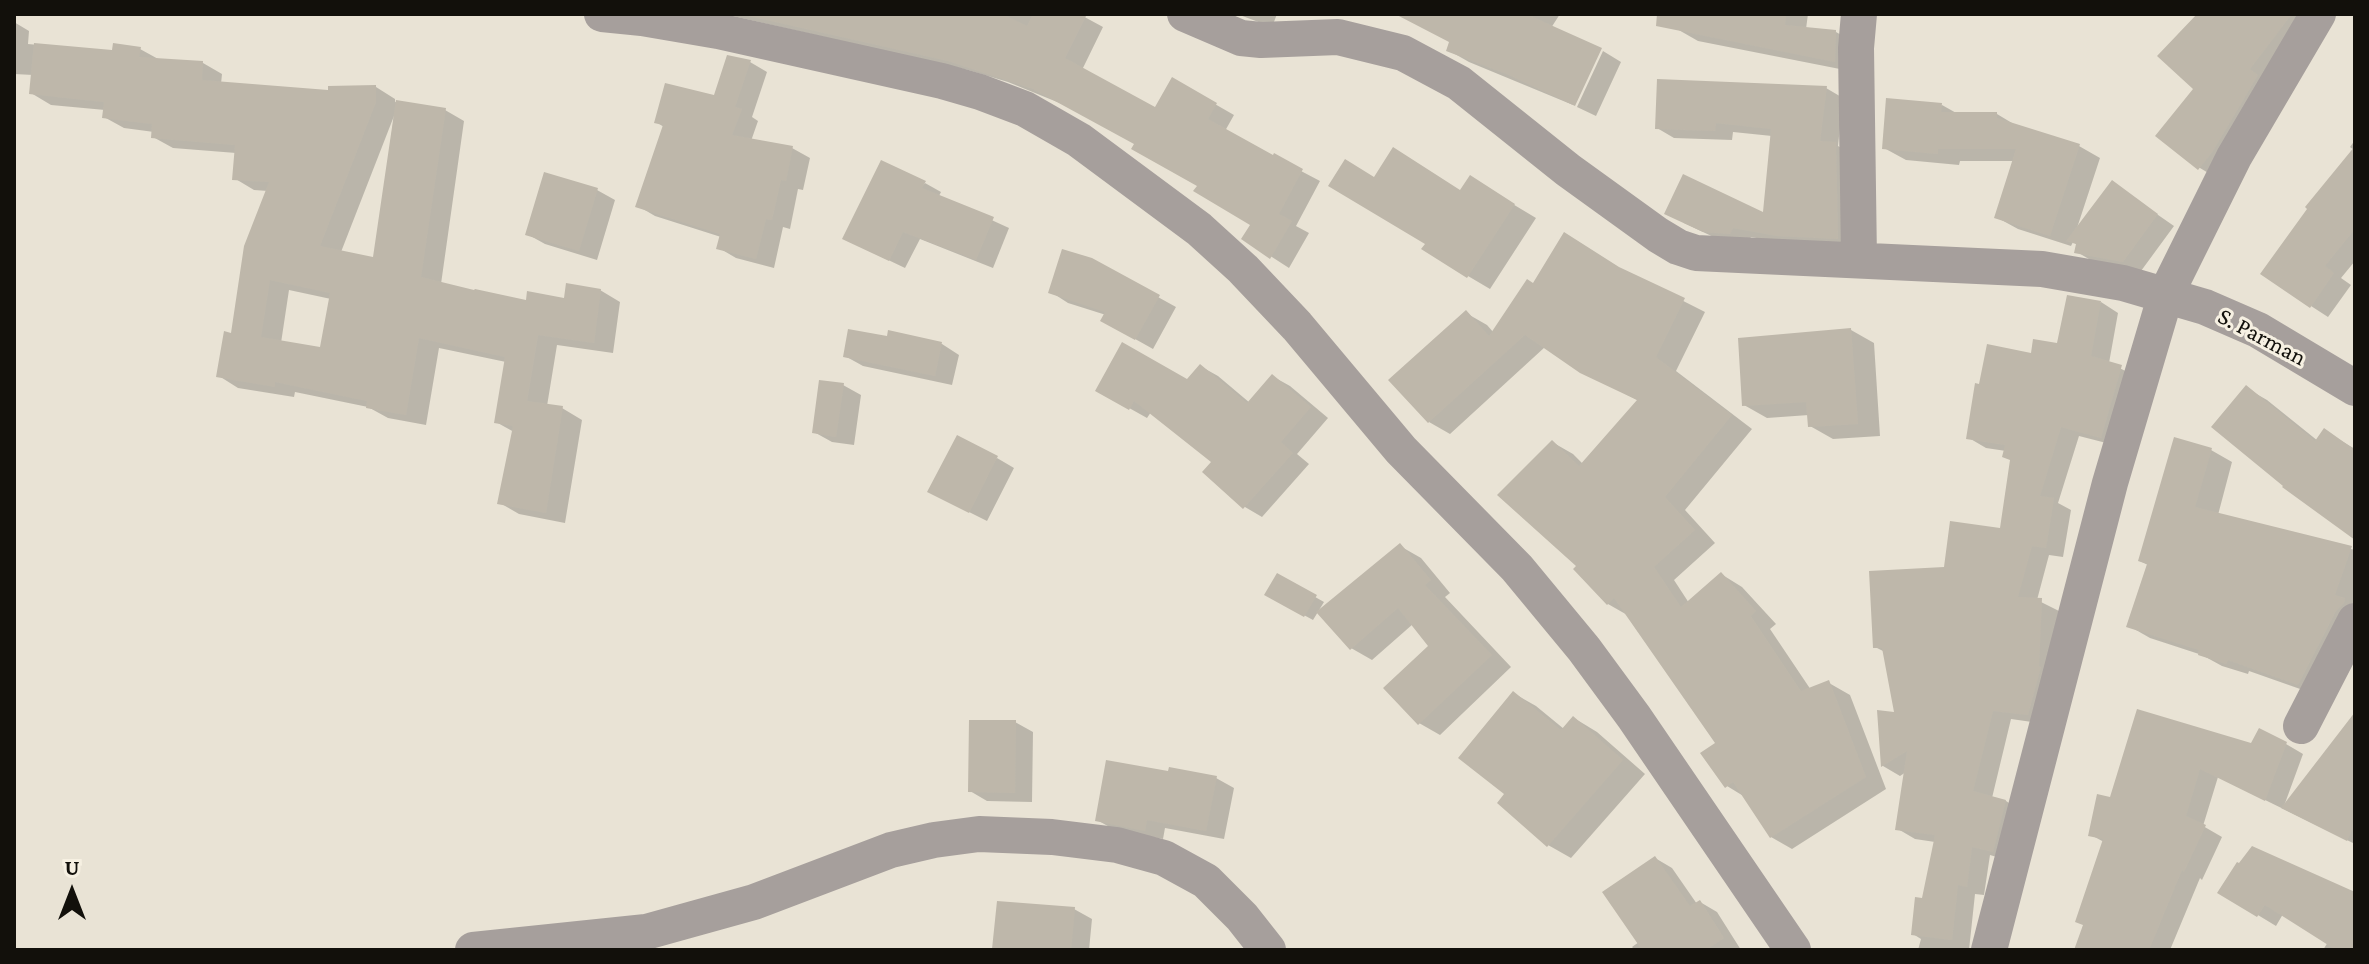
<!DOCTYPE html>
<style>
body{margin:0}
#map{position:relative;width:2369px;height:964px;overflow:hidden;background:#e9e3d5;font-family:"Crimson Pro",serif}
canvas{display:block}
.frame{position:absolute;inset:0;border:16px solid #12100b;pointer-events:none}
.north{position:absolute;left:32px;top:852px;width:80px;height:80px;-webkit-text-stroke:6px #f6f0e2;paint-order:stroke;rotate:0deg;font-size:22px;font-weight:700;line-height:32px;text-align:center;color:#12100b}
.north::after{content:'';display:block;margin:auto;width:28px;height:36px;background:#12100b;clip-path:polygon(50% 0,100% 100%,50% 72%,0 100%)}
</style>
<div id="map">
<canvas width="2369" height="964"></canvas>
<div class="frame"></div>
<div class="north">U</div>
</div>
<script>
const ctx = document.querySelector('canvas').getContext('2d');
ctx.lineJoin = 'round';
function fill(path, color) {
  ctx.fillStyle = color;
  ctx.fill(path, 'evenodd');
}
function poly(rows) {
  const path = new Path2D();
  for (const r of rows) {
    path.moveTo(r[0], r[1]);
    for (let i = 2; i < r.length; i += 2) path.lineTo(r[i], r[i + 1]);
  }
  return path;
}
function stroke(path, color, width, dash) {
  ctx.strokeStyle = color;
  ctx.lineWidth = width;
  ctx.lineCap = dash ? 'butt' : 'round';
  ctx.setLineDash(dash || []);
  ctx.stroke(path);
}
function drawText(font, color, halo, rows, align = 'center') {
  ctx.font = font + ' "Crimson Pro",serif';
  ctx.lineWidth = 6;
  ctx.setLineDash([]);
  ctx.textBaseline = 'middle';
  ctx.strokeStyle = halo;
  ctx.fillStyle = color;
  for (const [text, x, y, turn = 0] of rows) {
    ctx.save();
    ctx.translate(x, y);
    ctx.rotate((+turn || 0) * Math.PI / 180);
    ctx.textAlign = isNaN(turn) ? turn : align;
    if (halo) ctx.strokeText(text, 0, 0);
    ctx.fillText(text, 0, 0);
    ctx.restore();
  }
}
const shadow = poly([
 [724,14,1079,14,1103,27,1082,70,1156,109,1173,80,1234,115,1225,131,1320,181,1296,226,1309,233,1289,268,1244,239,1252,224,1199,185,1136,144,1067,106,1008,82,968,70],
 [1237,14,1277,14,1272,27],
 [1398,14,1560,14,1551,28,1573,105,1469,62,1448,50,1451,42],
 [1680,14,1808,14,1806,29,1836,32,1857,44,1855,72,1698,41,1677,29],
 [2206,14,2319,14,2220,180,2200,168,2158,136,2196,88],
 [14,22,29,31,28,44,113,52,140,49,160,60,203,63,222,74,221,84,330,92,376,87,395,99,395,102,445,110,464,121,441,284,527,302,565,300,600,290,620,302,613,353,557,345,547,406,562,408,582,420,565,523,519,514,500,503,514,432,496,422,506,362,439,348,426,425,388,418,368,407,295,392,294,397,238,388,219,376,233,335,268,191,254,190,234,178,236,153,173,148,153,137,154,132,124,128,104,117,105,110,51,105,31,93,33,75,14,74],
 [394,116,375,259,341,252],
 [289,290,331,299,321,349,281,343],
 [1603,51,1621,62,1596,116,1577,107],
 [750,62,767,72,752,117,758,121,751,141,792,148,810,158,803,190,798,189,790,229,783,227,774,268,736,258,719,248,721,237,655,216,638,206,664,127,656,122,715,98],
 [1826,88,1843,98,1838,146,1853,154,1854,247,1796,245,1751,237,1748,242,1722,241,1684,223,1765,215,1772,136,1733,132,1732,140,1674,138,1657,128],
 [1942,105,1958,114,1997,114,2017,126,2079,146,2100,158,2077,228,2112,183,2174,226,2141,271,2094,262,2077,252,2078,245,2073,242,2071,246,2018,229,1996,217,2015,161,1960,161,1959,165,1906,160,1884,148],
 [2355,140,2355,261,2341,278,2351,285,2328,317,2311,306,2354,150,2350,147],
 [925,183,941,192,939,196,1009,228,993,268,920,239,905,268,861,247],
 [597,190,615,200,597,260,545,244,527,234],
 [1461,191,1491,191,1536,218,1490,289,1468,276,1427,244],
 [1091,260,1176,307,1153,349,1103,321,1106,315,1068,303,1051,292],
 [1624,271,1705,312,1676,371,1752,429,1685,510,1715,543,1674,580,1689,603,1721,574,1742,587,1776,624,1770,629,1811,690,1829,683,1850,695,1886,789,1792,849,1771,837,1745,797,1727,786,1718,743,1629,616,1608,604,1576,569,1579,565,1552,442,1573,454,1583,464,1639,401,1581,371,1545,347,1450,434,1429,422,1466,313,1487,325,1494,333,1534,285],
 [2101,302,2118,313,2109,363,2138,377,2118,446,2079,436,2058,503,2071,510,2063,557,2049,555,2037,600,2059,611,2046,724,2011,719,1992,798,2006,801,2023,812,2010,861,1990,855,1984,895,1975,894,1969,950,1918,950,1921,939,1913,934,1924,900,1935,842,1915,839,1898,829,1906,772,1900,776,1883,766,1879,712,1897,715,1885,652,1875,647,1945,569,2002,530,2012,461,2006,451,1986,448,1969,438,2032,355,2059,345],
 [1851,330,1874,343,1880,436,1833,439,1810,426,1809,415,1767,418,1744,405],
 [890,333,942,344,959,355,952,385,863,366,845,356,888,338],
 [1200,366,1218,376,1250,403,1272,376,1290,386,1328,418,1297,454,1309,464,1262,517,1245,507,1214,462,1151,412,1147,418,1097,390,1188,382],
 [843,385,861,395,854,445,832,442,814,432],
 [2246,388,2267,400,2318,441,2325,431,2355,449,2355,538],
 [2211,450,2232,462,2218,515,2355,550,2355,632,2320,696,2249,671,2248,674,2222,666,2202,655,2150,638,2129,626,2148,565,2140,561],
 [997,458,1014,468,987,521,947,501],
 [1400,546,1421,558,1450,593,1445,597,1511,667,1440,735,1419,723,1431,646,1413,624,1372,660,1351,648],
 [1278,576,1324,602,1313,620,1267,595],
 [1513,693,1536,706,1564,729,1574,718,1597,732,1645,774,1571,858,1548,845,1507,794],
 [2355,715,2355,844,2218,777,2203,826,2222,837,2202,880,2200,878,2170,950,2077,950,2104,842,2091,835,2112,799,2252,746,2286,744,2303,754,2284,806],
 [1015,722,1033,732,1032,802,987,801,970,791],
 [1216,778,1234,788,1224,839,1165,828,1163,839,1115,830,1097,820],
 [1655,858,1672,868,1697,904,1700,902,1717,912,1741,950,1635,950,1632,947,1639,942],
 [2220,892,2355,895,2355,950,2323,950,2328,942,2283,914,2276,926],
 [1074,909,1092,919,1089,950,999,950,995,948]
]);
const building = poly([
 [740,14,1002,14,1027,26,1033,14,1087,14,1065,58,1155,107,1172,77,1217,103,1208,119,1273,155,1274,153,1303,169,1279,214,1292,221,1270,259,1241,239,1250,225,1193,191,1197,186,1131,149,1134,144,1033,89,948,61],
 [1395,14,1526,14,1602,48,1575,106,1509,75,1446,51,1449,42],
 [1657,14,1786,14,1785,25,1836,30,1835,62,1656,26],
 [2197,14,2292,14,2250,69,2258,75,2213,151,2198,170,2155,136,2193,89,2157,56],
 [34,43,112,50,113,43,141,47,139,57,203,61,202,80,328,90,328,86,376,85,376,102,320,246,373,257,396,100,446,108,421,277,474,290,475,289,526,300,527,291,564,298,566,283,601,289,594,343,538,335,527,401,563,406,546,513,497,504,513,426,494,423,505,357,419,338,406,415,366,408,367,401,275,382,275,387,216,377,224,331,231,333,244,246,269,182,232,180,235,145,151,138,152,124,102,118,104,102,29,94],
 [270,280,330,293,320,347,261,337],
 [727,55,751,60,735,107,742,109,732,135,793,146,786,181,781,180,772,220,766,219,756,259,716,249,720,234,635,207,663,125,654,123,665,83,714,95],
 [1657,79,1827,86,1820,141,1836,142,1838,239,1777,236,1733,228,1730,234,1703,232,1664,214,1683,174,1763,212,1771,129,1716,123,1715,131,1655,129],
 [1886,98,1942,103,1941,112,1997,112,1997,118,2080,144,2050,236,1994,218,2016,149,1938,149,1938,154,1882,149],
 [2355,146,2355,229,2325,266,2334,273,2310,308,2260,274,2307,209,2305,207],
 [1393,147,1460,190,1470,175,1515,204,1467,278,1421,249,1425,244,1328,186,1345,159,1374,177],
 [881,160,926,181,922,188,994,217,976,260,903,232,889,261,842,239],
 [544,172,598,188,579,251,525,235],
 [2112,180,2158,214,2123,262,2074,253,2076,244,2066,241],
 [1564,232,1619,267,1685,298,1656,357,1732,415,1665,497,1695,530,1654,567,1681,607,1721,572,1756,611,1751,616,1801,691,1829,680,1866,777,1770,838,1733,782,1725,788,1700,753,1715,743,1614,598,1607,605,1573,569,1576,566,1497,495,1552,440,1579,466,1637,400,1580,373,1525,335,1428,423,1388,380,1466,310,1489,336,1527,279,1533,283],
 [1062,249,1092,258,1160,295,1135,340,1100,321,1105,312,1048,293],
 [2067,295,2101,301,2091,356,2122,365,2101,438,2061,427,2040,496,2054,498,2046,548,2032,546,2018,597,2042,598,2039,666,2041,667,2028,715,1993,711,1973,791,2006,800,1993,852,1972,847,1967,887,1958,885,1952,940,1911,935,1915,897,1922,898,1935,835,1895,830,1907,751,1881,767,1877,710,1894,712,1882,648,1873,648,1869,571,1944,567,1950,521,2000,528,2010,460,2002,457,2005,445,1966,439,1975,383,1979,384,1987,344,2031,353,2033,339,2057,343],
 [1851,328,1858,424,1808,427,1806,402,1742,406,1738,338],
 [848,329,887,336,888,330,942,342,935,376,843,357],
 [1122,342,1187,379,1200,364,1247,403,1272,374,1311,407,1281,442,1293,453,1243,509,1202,472,1211,462,1134,401,1129,410,1095,391],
 [819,380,844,383,836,437,812,433],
 [2246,385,2315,441,2324,428,2355,450,2355,540,2282,487,2283,486,2211,427],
 [957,435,998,456,969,513,927,492],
 [2174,437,2212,448,2195,507,2352,546,2335,595,2345,598,2344,603,2336,611,2298,685,2228,660,2226,664,2198,655,2199,650,2126,627,2147,564,2138,561],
 [1400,543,1431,580,1425,585,1492,655,1418,725,1383,688,1428,646,1398,608,1350,650,1316,612],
 [1277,573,1317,595,1304,617,1264,595],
 [1513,691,1561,730,1573,716,1623,760,1547,847,1497,803,1504,794,1458,758],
 [2137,709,2251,743,2259,728,2287,742,2265,801,2200,769,2186,816,2206,825,2184,872,2182,870,2149,950,2074,950,2083,925,2075,922,2103,839,2088,836,2097,794,2110,797],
 [2355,712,2355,824,2347,841,2281,808],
 [969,720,1016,720,1015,793,968,792],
 [1106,760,1168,771,1169,767,1217,776,1206,831,1147,820,1145,831,1095,821],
 [2252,846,2355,892,2355,950,2336,950,2265,905,2257,917,2217,893,2237,862,2239,863],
 [1655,856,1690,906,1700,900,1724,938,1706,950,1642,950,1602,892],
 [997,901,1075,907,1071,950,992,949]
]);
const minor = poly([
 [602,14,642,18,718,31,942,81,980,92,1025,109,1079,140,1199,229,1243,269,1297,326,1401,450,1517,568,1584,649,1634,717,1793,950],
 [1185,14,1241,38,1261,40,1338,37,1403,53,1459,83,1568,170,1658,235,1678,247,1696,253,2042,269,2123,283,2205,307,2258,330,2355,388],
 [1859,260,1856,48,1859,14],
 [2301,726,2355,621],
 [473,950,646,932,754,902,891,850,934,840,979,834,1052,837,1117,845,1164,858,1206,881,1242,917,1268,950],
 [1989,950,2110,483,2166,294,2234,157,2318,14]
]);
const streetNames = [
 ["S. Parman",2262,337,28]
];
fill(shadow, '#0003');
fill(building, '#beb7aa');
stroke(minor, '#a69f9c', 36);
drawText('24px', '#12100b', '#f6f0e2', streetNames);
</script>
